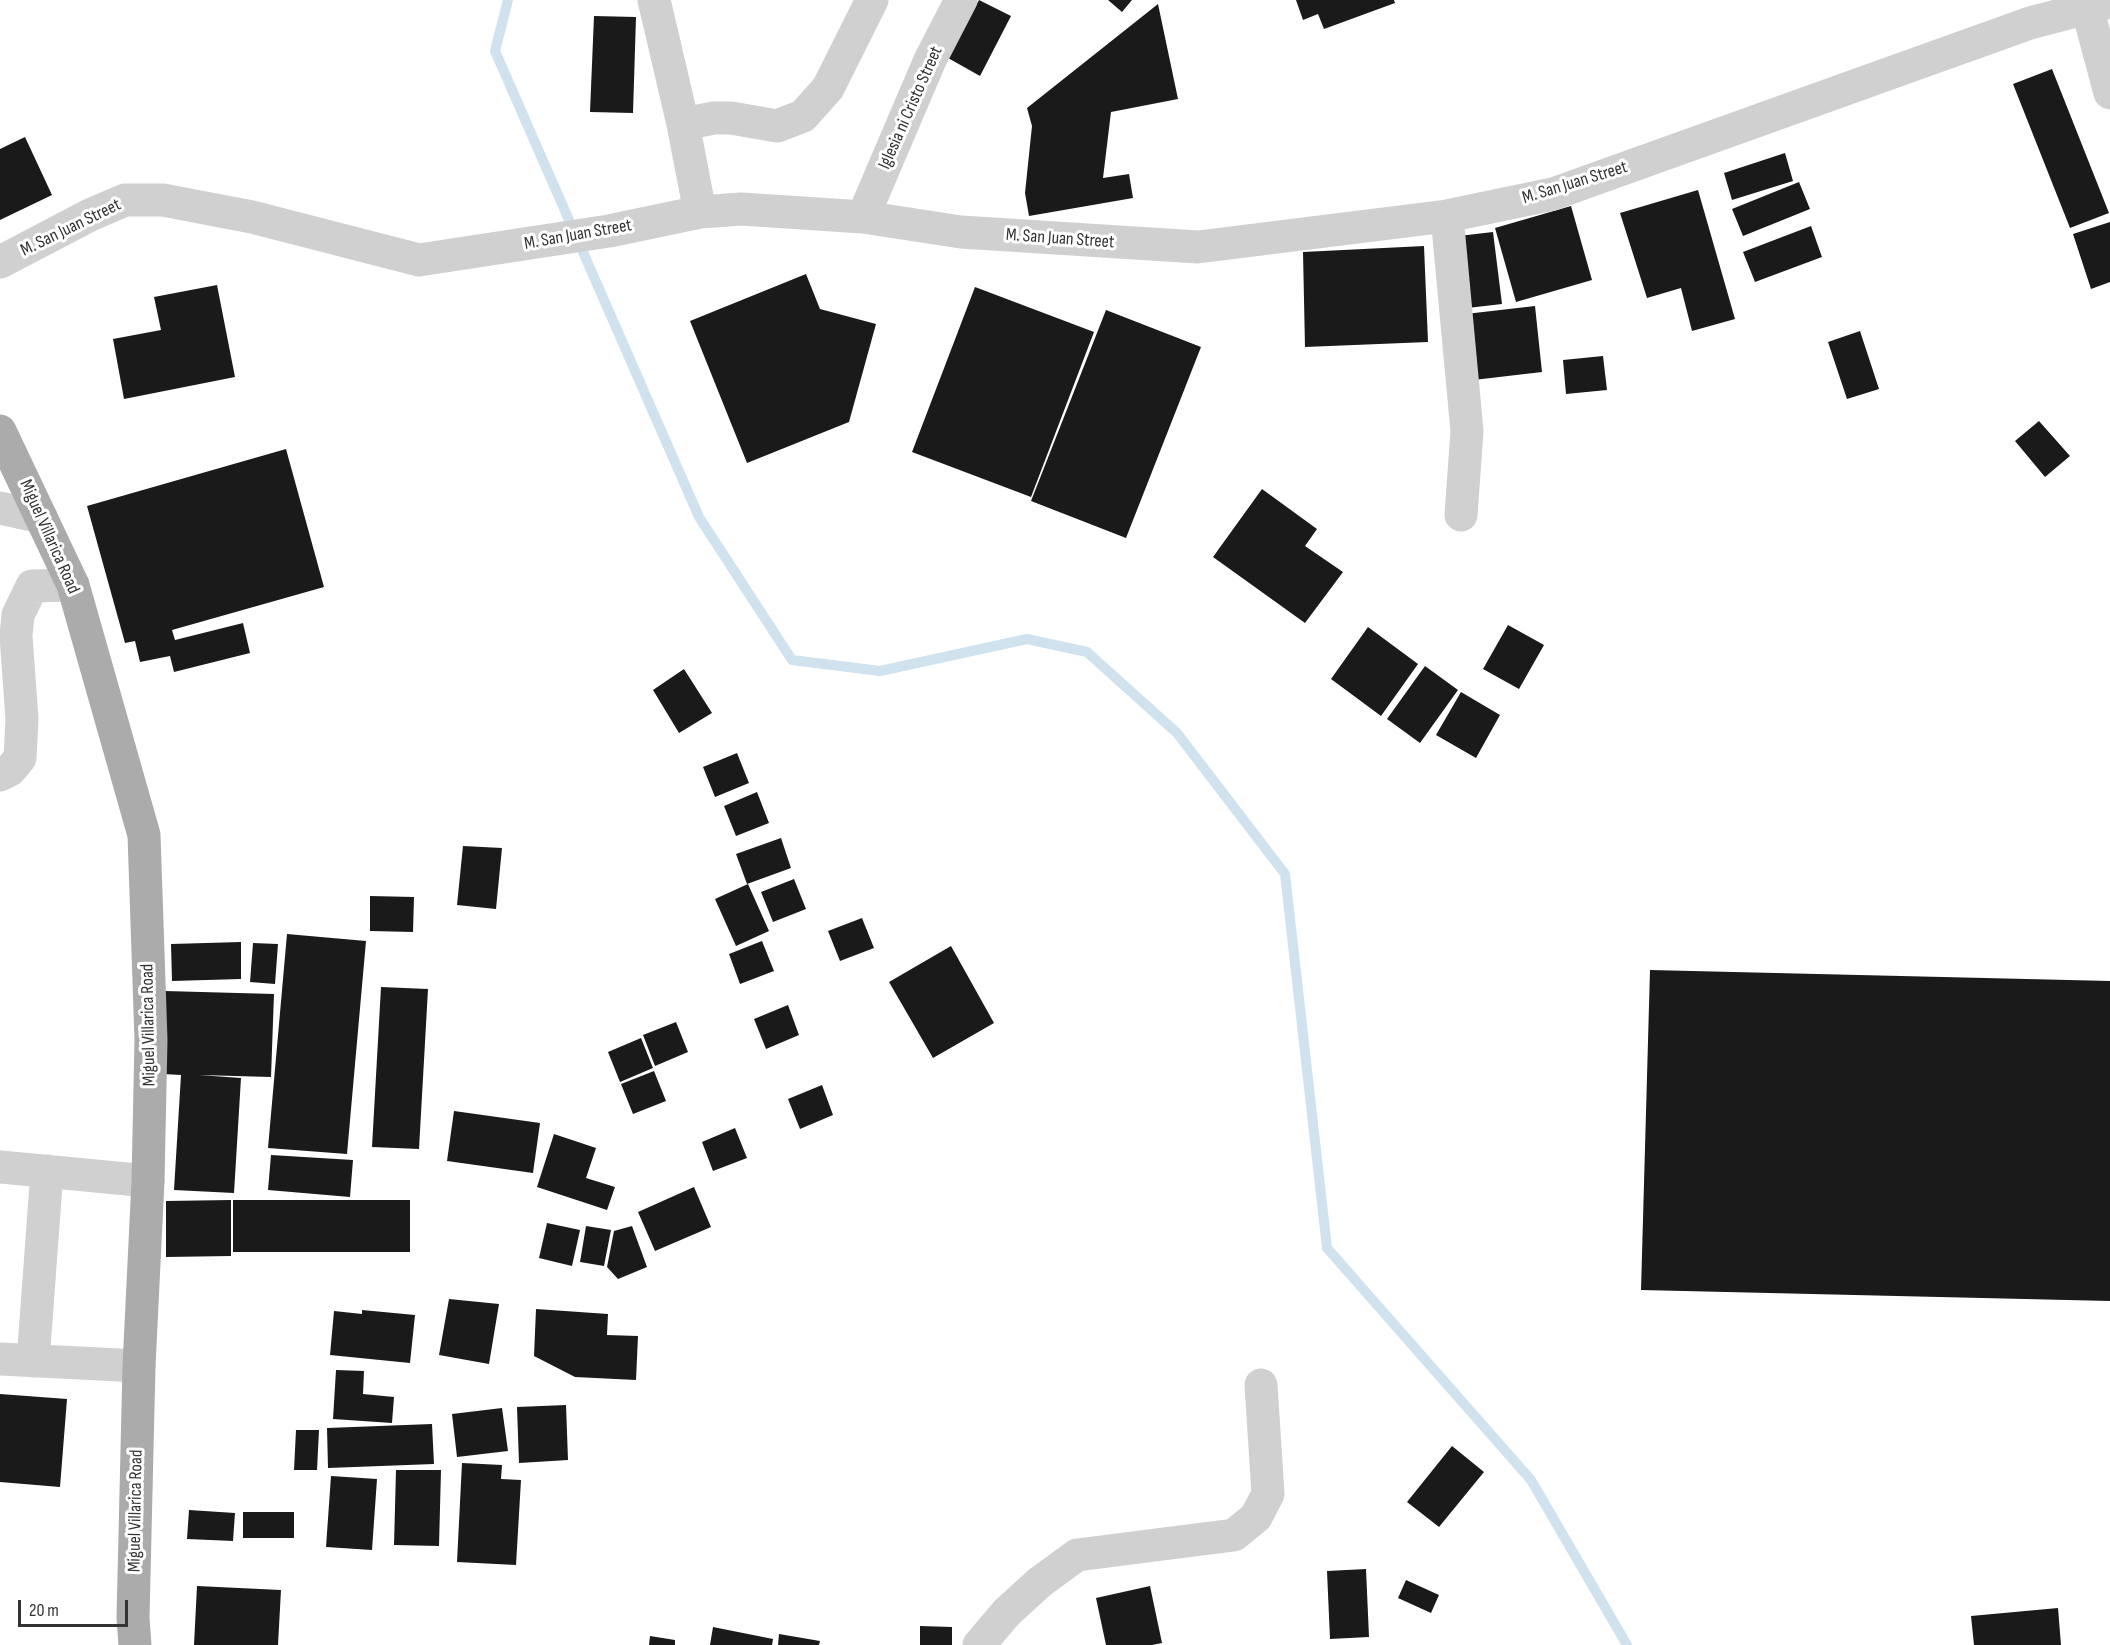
<!DOCTYPE html>
<style>
body{margin:0}
#map{position:relative;width:2110px;height:1645px;overflow:hidden;background:#fff;font-family:"Sofia Sans Condensed",sans-serif}
canvas{display:block}
.scale{position:absolute;left:18px;top:1600px;width:110px;height:27px;box-sizing:border-box;border:3px solid #333;border-top:0;padding-left:8px;font-size:18px;line-height:21px;white-space:nowrap;color:#333;-webkit-text-stroke:4px #fff;paint-order:stroke}
</style>
<div id="map">
<canvas width="2110" height="1645"></canvas>
<div class="scale">20 m</div>
</div>
<script>
const ctx = document.querySelector('canvas').getContext('2d');
ctx.lineJoin = 'round';
function poly(rows) {
  const path = new Path2D();
  for (const r of rows) {
    path.moveTo(r[0], r[1]);
    for (let i = 2; i < r.length; i += 2) path.lineTo(r[i], r[i + 1]);
  }
  return path;
}
function stroke(path, color, width, dash) {
  ctx.strokeStyle = color;
  ctx.lineWidth = width;
  ctx.lineCap = dash ? 'butt' : 'round';
  ctx.setLineDash(dash || []);
  ctx.stroke(path);
}
function fill(path, color) {
  ctx.fillStyle = color;
  ctx.fill(path, 'evenodd');
}
function drawText(font, color, halo, rows, align = 'center') {
  ctx.font = font + ' "Sofia Sans Condensed",sans-serif';
  ctx.lineWidth = 6;
  ctx.setLineDash([]);
  ctx.textBaseline = 'middle';
  ctx.strokeStyle = halo;
  ctx.fillStyle = color;
  for (const [text, x, y, turn = 0] of rows) {
    ctx.save();
    ctx.translate(x, y);
    ctx.rotate((+turn || 0) * Math.PI / 180);
    ctx.textAlign = isNaN(turn) ? turn : align;
    if (halo) ctx.strokeText(text, 0, 0);
    ctx.fillText(text, 0, 0);
    ctx.restore();
  }
}
const stream = poly([
 [508,0,495,51,699,517,792,660,880,671,1027,639,1087,652,1177,733,1285,874,1327,1248,1531,1480,1627,1645]
]);
const building = poly([
 [979,0,1011,16,980,76,948,58],
 [1108,0,1132,0,1122,12],
 [1296,0,1394,0,1395,3,1324,29,1318,14,1303,20],
 [1158,4,1178,99,1111,112,1103,178,1129,174,1133,198,1029,216,1025,193,1032,126,1027,108],
 [594,16,636,17,633,113,590,112],
 [2052,69,2109,213,2070,228,2013,84],
 [25,137,52,195,0,220,0,149],
 [1785,153,1793,181,1732,200,1724,173],
 [1799,182,1810,209,1743,236,1732,209],
 [1698,190,1735,319,1692,331,1681,288,1647,298,1620,213],
 [1571,206,1592,280,1516,302,1495,228],
 [2110,222,2110,282,2091,289,2073,234],
 [1811,226,1822,257,1755,282,1743,252],
 [1493,232,1502,304,1459,309,1450,237],
 [1424,246,1428,342,1305,347,1303,252],
 [806,274,820,309,876,324,849,422,747,463,690,321],
 [217,285,235,377,124,399,113,339,161,330,154,297],
 [975,287,1094,332,1031,497,912,452],
 [1535,306,1542,372,1465,381,1457,315],
 [1106,310,1201,347,1126,538,1031,501],
 [1860,331,1879,389,1847,399,1828,342],
 [1603,356,1607,390,1566,394,1563,360],
 [2039,421,2070,456,2045,477,2015,441],
 [286,449,324,587,172,630,175,640,243,623,250,653,174,672,170,656,140,662,135,641,125,643,87,506],
 [1262,489,1317,529,1305,546,1343,572,1305,623,1213,557],
 [1508,625,1544,645,1519,689,1483,669],
 [1368,627,1418,664,1381,716,1331,679],
 [1425,666,1458,690,1420,743,1387,719],
 [684,669,712,713,679,733,653,690],
 [1461,692,1500,715,1476,758,1436,735],
 [737,753,749,783,715,797,703,767],
 [757,792,769,823,736,836,724,806],
 [781,838,791,868,747,884,736,854],
 [463,846,502,848,496,909,457,905],
 [794,879,806,909,773,922,761,892],
 [748,884,769,931,736,946,715,899],
 [370,896,414,897,413,932,370,931],
 [862,918,874,948,840,961,828,931],
 [287,934,366,941,347,1154,268,1148],
 [762,941,774,971,740,984,729,954],
 [241,942,241,979,172,981,171,944],
 [253,943,278,944,275,984,250,982],
 [951,946,994,1023,933,1058,889,982],
 [1650,970,2110,981,2110,1301,1641,1290],
 [381,987,428,989,419,1149,372,1147],
 [165,991,274,994,271,1077,199,1075,241,1078,234,1193,174,1190,181,1075,163,1074],
 [788,1005,799,1035,766,1049,754,1019],
 [676,1022,688,1052,655,1066,643,1035],
 [641,1038,653,1068,620,1082,608,1052],
 [654,1071,666,1101,633,1114,621,1084],
 [822,1085,833,1115,800,1129,788,1099],
 [454,1111,540,1123,533,1173,447,1161],
 [735,1128,747,1158,713,1171,702,1142],
 [554,1134,596,1148,586,1178,615,1187,607,1210,537,1187],
 [271,1155,353,1160,350,1197,268,1190],
 [694,1187,711,1227,655,1251,638,1212],
 [231,1200,231,1256,166,1257,166,1201],
 [233,1200,410,1200,410,1252,233,1252],
 [547,1223,580,1230,572,1266,539,1258],
 [586,1226,611,1230,604,1266,580,1262],
 [632,1226,647,1267,618,1279,607,1267,614,1231],
 [449,1299,499,1304,489,1364,439,1355],
 [536,1309,608,1314,607,1335,638,1336,636,1380,575,1377,534,1356],
 [362,1310,415,1315,410,1363,330,1355,334,1311,362,1314],
 [336,1370,364,1371,363,1394,394,1397,392,1423,333,1419],
 [0,1394,67,1399,60,1487,0,1482],
 [566,1405,568,1460,519,1463,517,1407],
 [502,1408,508,1451,457,1457,452,1414],
 [432,1424,434,1464,328,1468,327,1428],
 [296,1430,319,1430,317,1470,294,1470],
 [1452,1446,1484,1472,1439,1527,1407,1502],
 [462,1463,502,1465,501,1479,521,1480,516,1565,457,1562],
 [396,1470,441,1470,439,1546,394,1545],
 [331,1476,377,1479,372,1550,326,1547],
 [189,1510,235,1513,233,1541,187,1539],
 [243,1512,294,1512,294,1538,243,1538],
 [1366,1569,1369,1637,1330,1639,1327,1571],
 [1406,1580,1439,1595,1431,1613,1398,1598],
 [197,1586,281,1590,278,1645,194,1645],
 [1150,1586,1162,1643,1152,1645,1106,1645,1096,1598],
 [2058,1608,2061,1645,1974,1645,1971,1616],
 [920,1626,952,1627,952,1645,920,1645],
 [713,1627,773,1639,772,1645,710,1645],
 [779,1634,820,1641,819,1645,778,1645],
 [650,1636,675,1640,675,1645,649,1645]
]);
const minor = poly([
 [654,0,683,124],
 [2087,7,2110,93],
 [700,212,683,124,714,118,731,118,777,126,803,116,828,88,872,0],
 [1447,216,1467,431,1461,515],
 [863,217,930,60,961,0],
 [0,262,90,215,125,200,163,200,252,217,419,260,609,231,700,212,741,209,863,217,961,232,1198,247,1447,216,1553,194,2030,23,2110,2],
 [0,508,41,517],
 [0,775,10,770,20,758,22,719,16,636,18,615,32,586,73,585],
 [0,1167,148,1181],
 [0,1359,139,1366],
 [33,1361,47,1171],
 [979,1645,1007,1612,1040,1582,1077,1555,1234,1535,1256,1517,1268,1494,1261,1385]
]);
const major = poly([
 [0,431,73,585,144,835,151,1040,148,1181,139,1366,133,1618,135,1645]
]);
const streetNames = [
 ["Iglesia ni Cristo Street",911,108,-66],
 ["M. San Juan Street",1575,183,-17],
 ["M. San Juan Street",71,228,-26],
 ["M. San Juan Street",578,235,-10],
 ["M. San Juan Street",1060,239,4],
 ["Miguel Villarica Road",49,537,66],
 ["Miguel Villarica Road",149,1025,-91],
 ["Miguel Villarica Road",136,1511,-89]
];
stroke(stream, '#cfe2ee', 10);
fill(building, '#1a1a1a');
stroke(minor, '#d0d0d0', 33);
stroke(major, '#ababab', 33);
drawText('18px', '#333', '#fff', streetNames);
</script>
